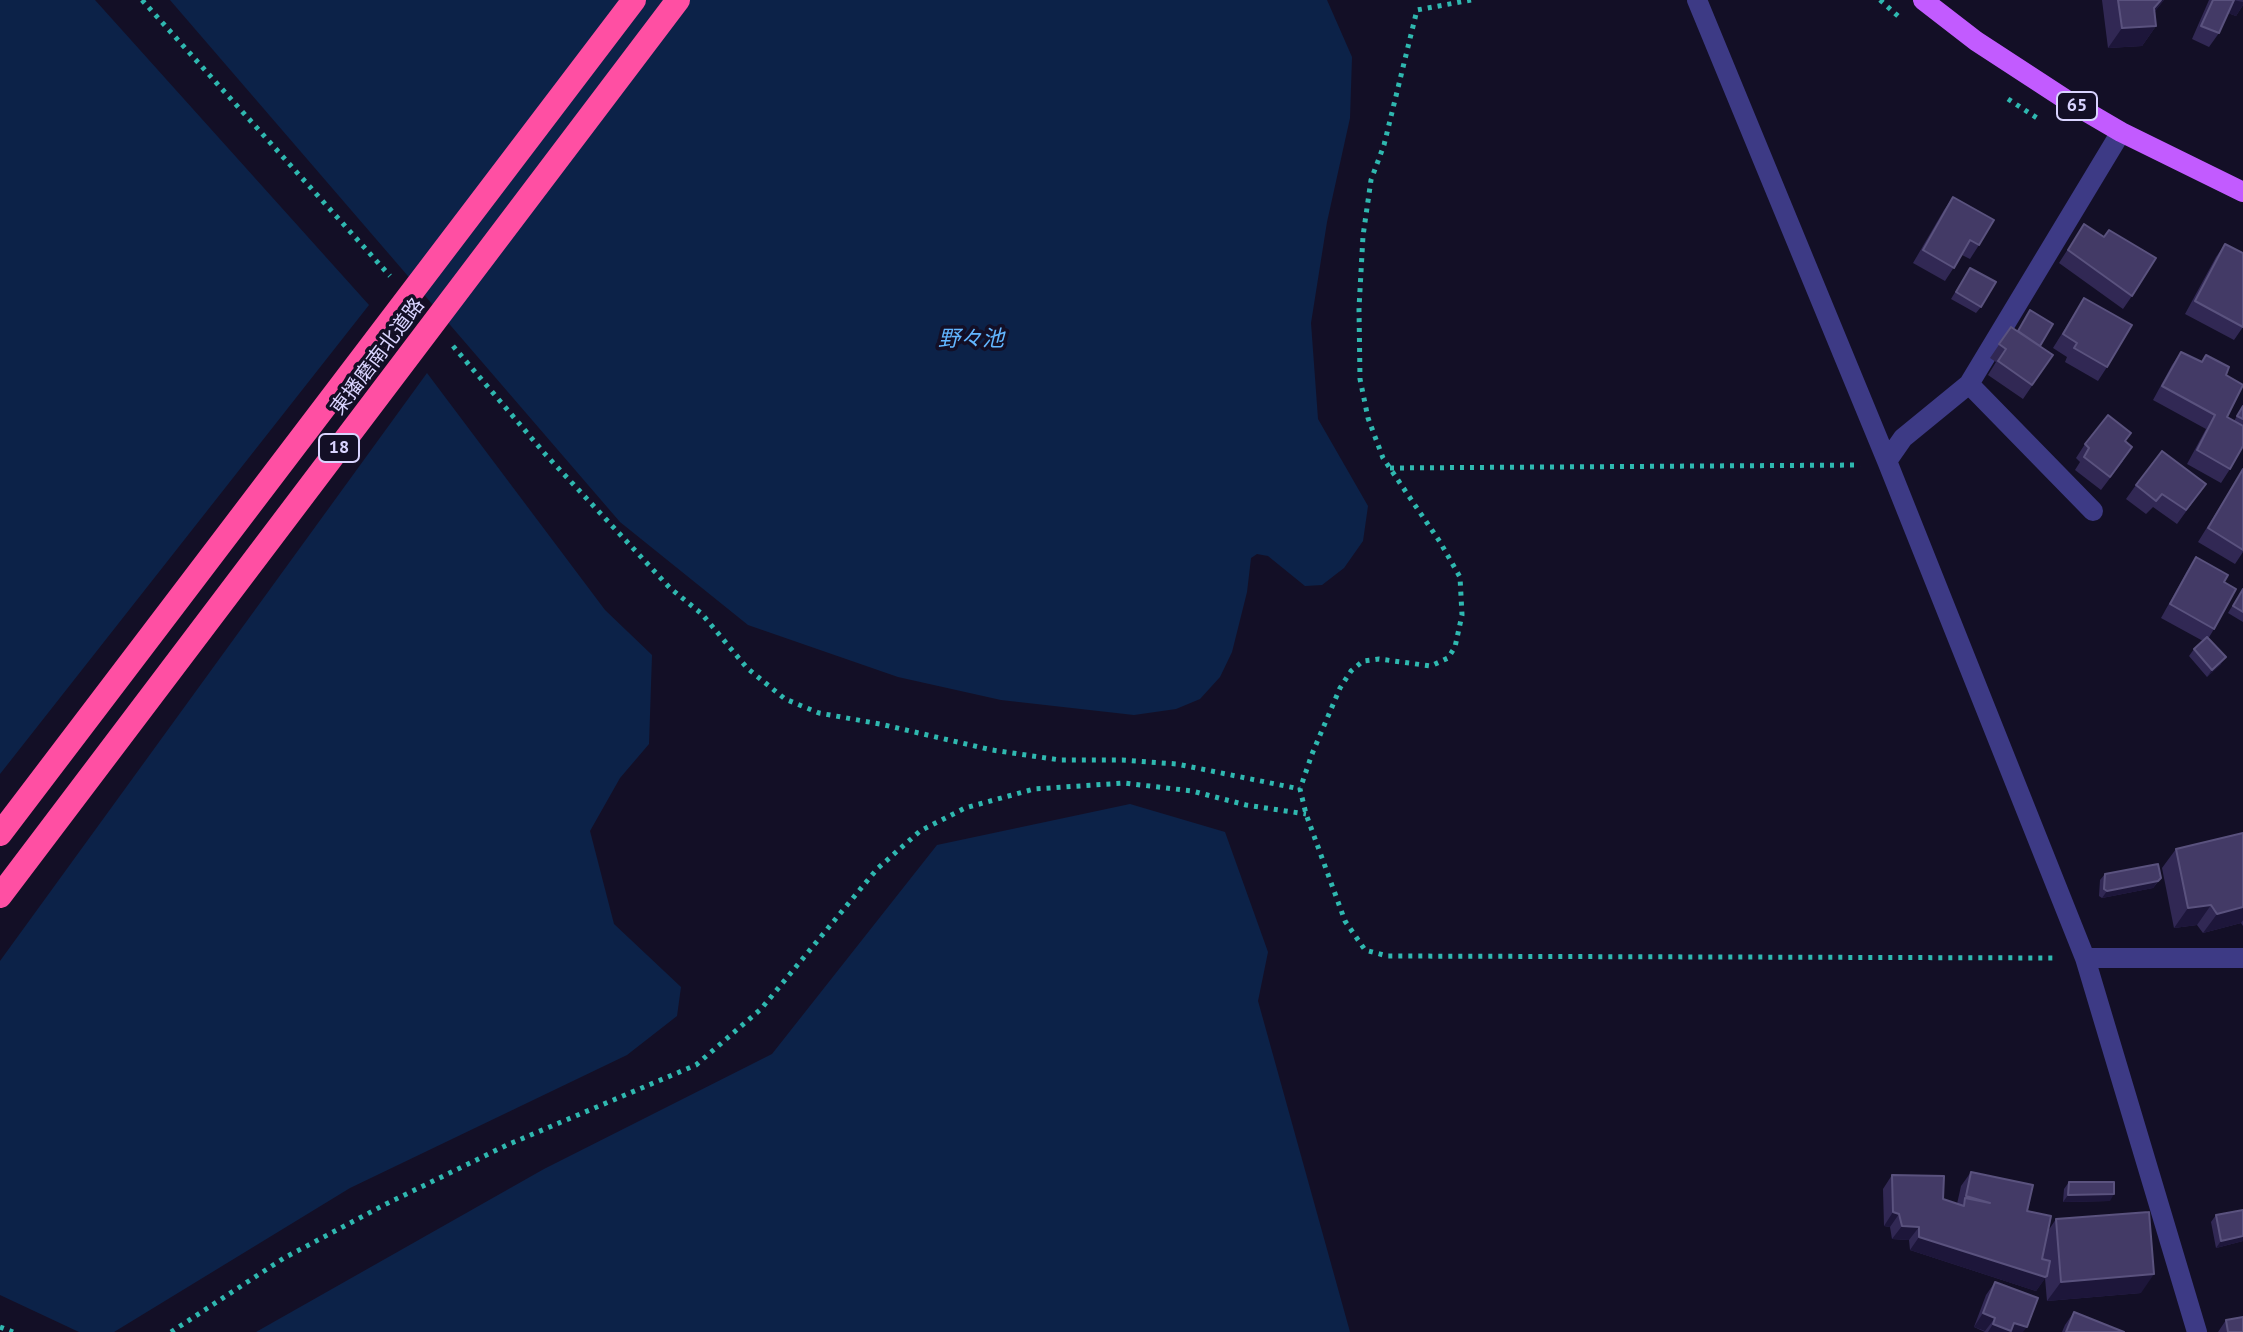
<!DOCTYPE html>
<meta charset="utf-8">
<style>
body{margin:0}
canvas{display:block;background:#130f26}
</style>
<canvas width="2243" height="1332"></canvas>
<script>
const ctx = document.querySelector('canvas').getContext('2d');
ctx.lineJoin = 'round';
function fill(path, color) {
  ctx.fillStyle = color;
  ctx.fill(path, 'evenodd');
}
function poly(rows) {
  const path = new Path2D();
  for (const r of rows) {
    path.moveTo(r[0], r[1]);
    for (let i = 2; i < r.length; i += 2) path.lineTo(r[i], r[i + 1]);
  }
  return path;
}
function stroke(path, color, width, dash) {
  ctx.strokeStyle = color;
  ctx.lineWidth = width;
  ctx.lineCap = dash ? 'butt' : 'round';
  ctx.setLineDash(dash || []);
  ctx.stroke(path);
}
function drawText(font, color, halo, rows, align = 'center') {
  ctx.font = font + ' "PT Sans","Noto Sans JP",sans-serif';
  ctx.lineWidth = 7;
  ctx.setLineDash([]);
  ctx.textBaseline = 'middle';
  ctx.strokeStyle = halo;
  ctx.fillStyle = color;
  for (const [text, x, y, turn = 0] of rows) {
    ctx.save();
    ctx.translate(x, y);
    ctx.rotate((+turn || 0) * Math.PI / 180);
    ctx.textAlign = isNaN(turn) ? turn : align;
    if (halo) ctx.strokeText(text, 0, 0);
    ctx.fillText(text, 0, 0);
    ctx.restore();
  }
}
const water = poly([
 [0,0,95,0,369,305,0,774],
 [170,0,1327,0,1352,57,1350,118,1327,222,1311,323,1318,419,1368,506,1363,541,1344,568,1322,585,1305,586,1268,556,1257,554,1251,558,1247,592,1232,652,1220,677,1200,699,1176,709,1134,715,1001,700,898,677,748,625,620,522],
 [427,373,605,610,652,655,649,744,620,778,590,831,614,924,681,987,677,1016,627,1055,350,1188,114,1332,79,1332,0,1295,0,961],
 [1130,804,1225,832,1268,952,1258,1001,1350,1332,256,1332,544,1169,772,1054,937,845]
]);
const path = poly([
 [142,0,390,276],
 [1471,0,1417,10,1384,145,1371,180,1363,236,1359,308,1360,379,1368,418,1383,458,1440,542,1460,577,1462,615,1455,647,1448,658,1431,666,1379,659,1363,661,1351,671,1340,688,1312,754,1300,789,1306,814,1345,921,1365,950,1387,956,2056,958],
 [1880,0,1898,16],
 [2008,99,2040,120],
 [453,346,546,455,630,545,670,588,702,614,747,668,785,699,819,713,880,724,992,750,1060,760,1122,760,1177,764,1300,789],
 [1390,468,1860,465],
 [0,1327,13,1332],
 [171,1332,284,1258,386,1204,507,1145,696,1065,761,1009,877,869,920,831,965,808,1034,789,1124,783,1192,791,1246,805,1306,814]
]);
const minor = poly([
 [1697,0,1887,461,2085,958,2197,1332],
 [1969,384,2093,511],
 [1887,461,1903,438,1969,384,2121,132],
 [2085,958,2243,958]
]);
const primary = poly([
 [1923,0,1976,41,2068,101,2121,132,2243,192]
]);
const motorwayBridge = poly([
 [0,834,634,0],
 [0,896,678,0]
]);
const wall = poly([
 [2102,0,2164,0,2155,11,2156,26,2142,46,2108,48],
 [2209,0,2243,0,2243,5,2236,16,2228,13,2219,33,2209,47,2192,39],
 [1953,197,1979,245,1970,259,1962,255,1945,281,1913,263,1944,210],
 [2084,224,2104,237,2132,296,2123,309,2059,263],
 [2225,244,2243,327,2234,340,2185,314,2216,257],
 [1966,274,1981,307,1976,313,1951,299],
 [2084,298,2107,367,2098,381,2065,362,2067,357,2053,348],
 [2011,327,2053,355,2023,399,1988,375,1996,362,1990,358],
 [2181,352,2226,375,2227,417,2234,421,2243,405,2243,446,2230,469,2221,483,2187,464,2206,429,2153,400,2172,365],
 [2125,441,2123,461,2101,490,2075,470,2080,462,2076,458,2085,444],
 [2243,469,2243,552,2235,564,2198,542],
 [2206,484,2177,524,2153,507,2146,514,2126,499,2136,485],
 [2196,557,2214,629,2208,639,2221,664,2207,677,2189,656,2194,649,2203,641,2161,618,2187,571],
 [2243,588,2243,622,2228,613],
 [2243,833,2243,926,2241,923,2203,933,2197,925,2174,928,2162,868,2176,849],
 [2105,874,2161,878,2153,888,2102,898,2099,896,2100,880],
 [1971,1172,2027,1211,2048,1231,2056,1219,2141,1293,2047,1301,2045,1278,2036,1291,1910,1250,1909,1240,1892,1239,1890,1227,1884,1226,1883,1189,1892,1175,1943,1199,1957,1204,1961,1186],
 [2069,1182,2110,1201,2063,1202,2064,1189],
 [2243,1210,2243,1241,2216,1248,2211,1222,2216,1215],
 [1995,1282,2023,1332,1985,1332,1974,1327,1986,1295],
 [2074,1312,2124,1332,2062,1332,2065,1325],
 [2226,1320,2243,1332,2218,1332]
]);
const shadedWall = poly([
 [2161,0,2164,0,2141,27,2156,26,2142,46,2108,48,2122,28,2154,8],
 [2233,0,2243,2,2243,5,2236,16,2225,12],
 [2226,657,2221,664,2207,677,2212,670],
 [2158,881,2153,888,2102,898,2107,891],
 [2211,905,2197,925,2174,928,2188,908],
 [2243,907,2243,920,2241,923,2203,933,2217,914],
 [2114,1194,2110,1201,2063,1202,2068,1195],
 [1893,1212,1899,1214,1890,1227,1884,1226],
 [1902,1226,1919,1227,1909,1240,1892,1239],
 [2243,1236,2243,1241,2216,1248,2221,1241],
 [1919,1237,2047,1276,2036,1291,1910,1250],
 [2154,1274,2141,1293,2047,1301,2061,1282],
 [1983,1313,1995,1318,1985,1331,1974,1327],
 [2014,1323,2027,1327,2023,1332,1988,1332,1993,1324]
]);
const building = poly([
 [2118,0,2161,0,2154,8,2156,26,2122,28,2118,0],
 [2213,0,2234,0,2219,33,2201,26,2213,0],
 [1953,197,1994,220,1979,245,1970,240,1954,268,1923,250,1953,197],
 [2084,224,2104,237,2109,230,2156,258,2132,296,2068,250,2084,224],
 [2225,244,2243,253,2243,327,2195,301,2225,244],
 [1970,268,1996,282,1981,307,1956,292,1970,268],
 [2084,298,2132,325,2107,367,2074,348,2077,343,2063,334,2084,298],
 [2030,310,2053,324,2040,346,2018,331,2030,310],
 [2011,327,2053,355,2032,385,1998,361,2006,349,1999,344,2011,327],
 [2181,352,2202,362,2206,355,2229,367,2226,375,2243,385,2227,417,2243,426,2243,446,2230,469,2197,450,2215,415,2162,386,2181,352],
 [2243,406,2243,419,2237,416,2243,406],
 [2108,415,2131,433,2125,441,2132,447,2110,477,2084,457,2089,448,2085,444,2108,415],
 [2162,451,2206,484,2186,510,2162,494,2156,501,2136,485,2162,451],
 [2243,469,2243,550,2208,528,2243,469],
 [2196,557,2228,575,2224,582,2236,589,2214,629,2170,604,2196,557],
 [2243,589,2243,612,2233,606,2243,589],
 [2207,637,2226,657,2212,670,2194,649,2207,637],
 [2243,833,2243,907,2217,914,2211,905,2188,908,2176,849,2243,833],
 [2158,864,2161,878,2158,881,2107,891,2104,889,2105,874,2158,864],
 [1971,1172,2033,1185,2027,1211,2051,1216,2042,1259,2050,1261,2047,1276,2045,1277,1919,1237,1919,1227,1902,1226,1899,1214,1893,1212,1892,1175,1944,1176,1943,1199,1964,1206,1965,1198,1990,1203,1966,1196,1971,1172],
 [2069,1182,2114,1182,2114,1194,2068,1195,2069,1182],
 [2243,1210,2243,1236,2221,1241,2216,1215,2243,1210],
 [2149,1212,2154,1274,2061,1282,2056,1219,2149,1212],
 [1995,1282,2038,1298,2027,1327,2014,1323,2011,1331,1993,1324,1995,1318,1983,1313,1995,1282],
 [2074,1312,2124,1332,2066,1332,2074,1312],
 [2243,1317,2243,1332,2228,1332,2226,1320,2243,1317]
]);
const shields = [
 [2077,106,40],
 [339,448,40]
];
const shieldNames = [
 ["65",2077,106],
 ["18",339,448]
];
const streetNames = [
 ["東播磨南北道路",378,357,-53]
];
const waterNames = [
 ["野々池",971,340]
];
fill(water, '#0c2248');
stroke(path, '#2fb8b0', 5, [4, 6]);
stroke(minor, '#3d3a85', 20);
stroke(primary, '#c25bff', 20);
stroke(motorwayBridge, '#ff4fa3', 24);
fill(wall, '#312854');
fill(shadedWall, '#1d163a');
fill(building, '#433a66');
stroke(building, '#5a527e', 2);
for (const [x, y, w] of shields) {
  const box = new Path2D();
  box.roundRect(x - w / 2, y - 14, w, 28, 6);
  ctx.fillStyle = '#130f26';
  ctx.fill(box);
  stroke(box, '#d9d4ff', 2);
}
drawText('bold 18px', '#d9d4ff', null, shieldNames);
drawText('20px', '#d9d4ff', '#130f26', streetNames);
drawText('italic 22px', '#62b6ff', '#130f26', waterNames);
</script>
